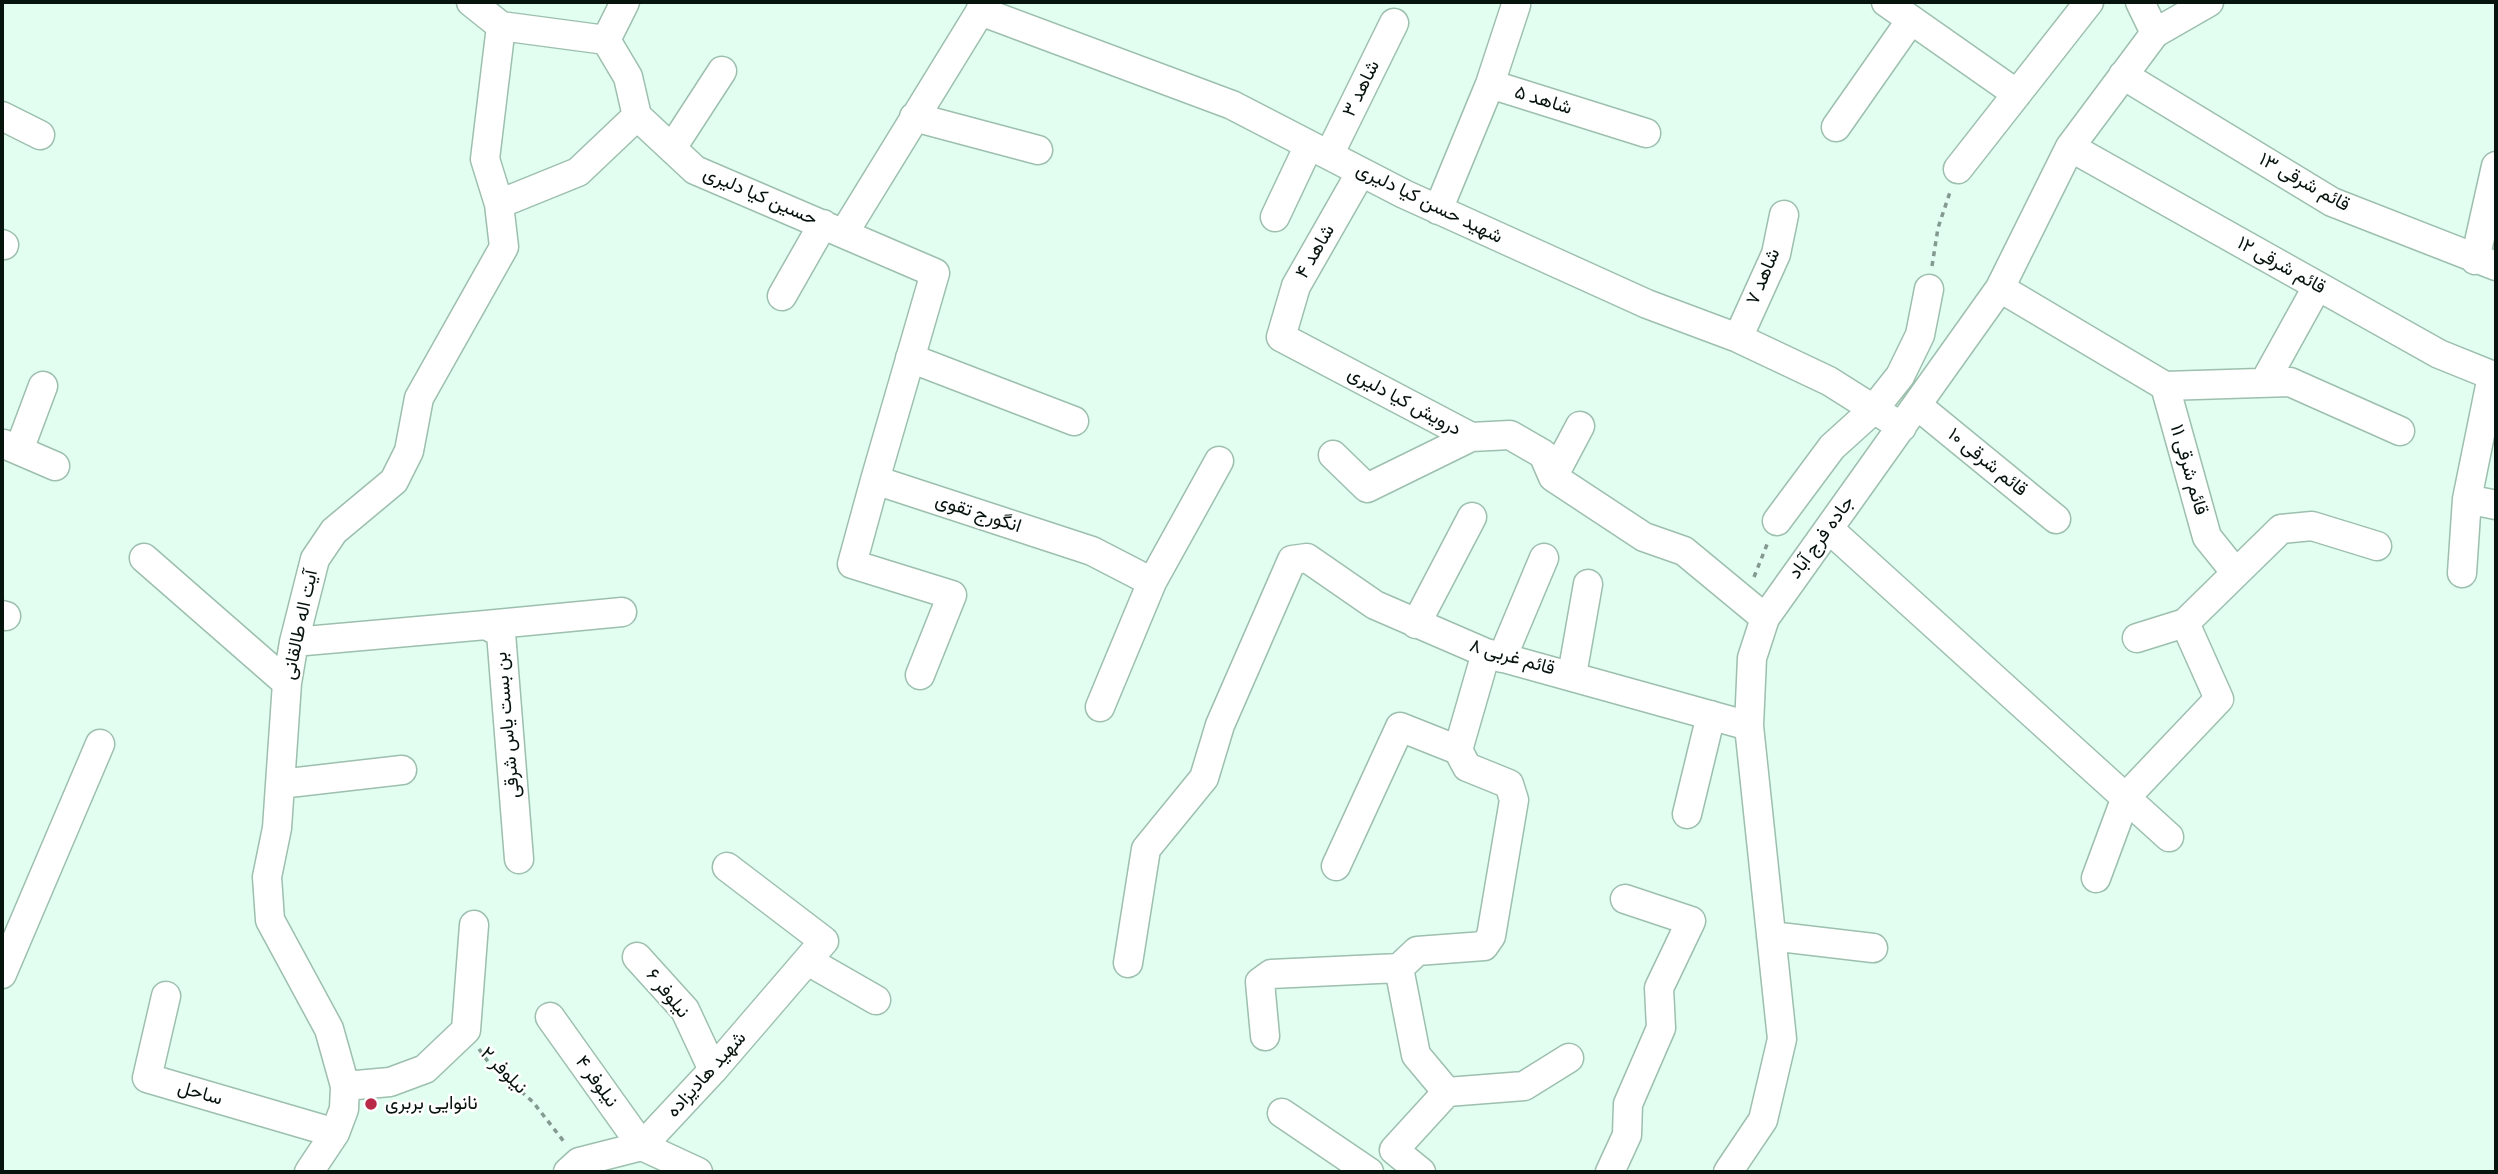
<!DOCTYPE html>
<meta charset="utf-8">
<style>
body{margin:0}
#map{position:relative;width:2498px;height:1174px;overflow:hidden;background:#e1fef0;font-family:"Roboto Condensed",sans-serif}
canvas{display:block}
.frame{position:absolute;inset:0;border:4px solid #07130d;pointer-events:none}
</style>
<div id="map">
<canvas width="2498" height="1174"></canvas>
<div class="frame"></div>
</div>
<script>
const ctx = document.querySelector('canvas').getContext('2d');
ctx.lineJoin = 'round';
function poly(rows) {
  const path = new Path2D();
  for (const r of rows) {
    path.moveTo(r[0], r[1]);
    for (let i = 2; i < r.length; i += 2) path.lineTo(r[i], r[i + 1]);
  }
  return path;
}
function stroke(path, color, width, dash) {
  ctx.strokeStyle = color;
  ctx.lineWidth = width;
  ctx.lineCap = dash ? 'butt' : 'round';
  ctx.setLineDash(dash || []);
  ctx.stroke(path);
}
function drawText(font, color, halo, rows, align = 'center') {
  ctx.font = font + ' "Roboto Condensed",Vazirmatn,sans-serif';
  ctx.lineWidth = 5;
  ctx.setLineDash([]);
  ctx.textBaseline = 'middle';
  ctx.strokeStyle = halo;
  ctx.fillStyle = color;
  for (const [text, x, y, turn = 0] of rows) {
    ctx.save();
    ctx.translate(x, y);
    ctx.rotate((+turn || 0) * Math.PI / 180);
    ctx.textAlign = isNaN(turn) ? turn : align;
    if (halo) ctx.strokeText(text, 0, 0);
    ctx.fillText(text, 0, 0);
    ctx.restore();
  }
}
const path = poly([
 [1932,266,1938,228,1950,192],
 [1754,577,1768,542],
 [479,1049,489,1063,533,1102,565,1143]
]);
const minor = poly([
 [1886,2,2017,94],
 [2140,2,2155,33],
 [980,11,1232,105,1404,194,1647,304,1738,338,1829,381,1902,427],
 [501,26,606,40],
 [606,40,628,77,637,116,695,170,935,273,875,480,1092,551,1152,582,1219,461],
 [606,40,625,2],
 [2123,75,2332,202,2496,266],
 [1490,84,1516,5],
 [2,116,40,135],
 [914,117,1038,150],
 [1836,127,1911,20],
 [2070,147,2439,354,2496,377],
 [672,148,722,71],
 [1329,155,1394,23],
 [1958,169,2089,2],
 [1361,172,1296,286,1281,337,1471,437,1510,435,1543,454,1553,477,1644,537,1684,551,1765,618],
 [499,204,578,172,637,116],
 [1438,210,1490,84,1646,133],
 [1275,217,1309,145],
 [844,233,986,2],
 [2,244,4,245],
 [2475,260,2496,166],
 [2000,288,2165,386,2207,537,2236,573,2281,529,2312,526,2377,546],
 [782,296,823,224],
 [1738,338,1776,254,1784,215],
 [910,358,1074,421],
 [2265,381,2317,287],
 [2165,386,2290,382,2400,431],
 [1918,406,2056,519],
 [4,444,55,466],
 [19,450,43,386],
 [1333,455,1367,488,1471,437],
 [1553,477,1580,426],
 [875,480,852,564,952,595,920,675],
 [2467,499,2496,505],
 [1777,521,1832,447,1873,410,1900,376,1920,335,1929,289],
 [1829,529,2169,837],
 [144,558,287,683],
 [2462,573,2467,499,2492,376],
 [2,615,6,616],
 [1416,624,1472,517],
 [486,625,622,612],
 [2137,638,2185,623],
 [294,642,486,625,501,633,519,859],
 [1502,658,1544,558],
 [1572,675,1588,584],
 [1100,707,1152,582],
 [280,784,402,770],
 [1687,814,1711,715],
 [1336,866,1400,727,1458,750],
 [2096,878,2126,797,2219,699,2185,623,2236,573],
 [1771,936,1873,948],
 [637,957,685,1010,713,1070],
 [808,961,876,1000],
 [1128,963,1146,849,1204,778,1220,725,1292,560,1307,558,1375,605,1486,653,1749,726],
 [2,974,100,744],
 [166,996,147,1078,335,1133],
 [550,1017,642,1146],
 [1265,1036,1260,982,1271,974,1399,968],
 [345,1086,390,1082,425,1069,466,1030,474,925],
 [1447,1092,1416,1055,1399,968,1417,951,1484,946,1491,936,1514,800,1509,784,1467,767,1458,750,1486,653],
 [1282,1113,1369,1172],
 [642,1146,698,1172],
 [309,1172,335,1133,344,1109,345,1086,329,1029,270,920,267,877,277,828,287,683,294,642,315,559,334,531,394,481,409,451,419,398,504,247,499,204,485,159,501,26,471,2],
 [568,1172,579,1162,642,1146,713,1070,824,941,727,867],
 [1421,1172,1394,1150,1447,1092,1524,1086,1569,1058],
 [1610,1172,1627,1135,1628,1104,1661,1028,1659,988,1691,921,1625,899],
 [1728,1172,1763,1120,1782,1039,1749,726,1752,658,1765,618,2000,288,2070,147,2155,33,2209,2]
]);
const markers = [
 [371,1104,7,"#ba2948"]
];
const streetNames = [
 ["شاهد ۳",1362,89,-64],
 ["شاهد ۵",1543,101,17],
 ["قائم شرقی ۱۳",2304,183,29],
 ["حسین کیا دلیری",760,197,23],
 ["شهید حسن کیا دلیری",1429,204,26],
 ["شاهد ۴",1316,252,-60],
 ["قائم شرقی ۱۲",2281,266,29],
 ["شاهد ۷",1764,277,-67],
 ["درویش کیا دلیری",1404,402,28],
 ["قائم شرقی ۱۰",1987,463,39],
 ["قائم شرقی ۱۱",2188,470,74],
 ["انگورج تقوی",978,514,18],
 ["جاده فرج آباد",1822,538,-54],
 ["آیت اله طالقانی",301,625,-78],
 ["قائم غربی ۸",1512,658,16],
 ["بن بست یاس شرقی",508,725,-95],
 ["نیلوفر ۶",667,994,51],
 ["نیلوفر ۲",503,1071,45],
 ["شهید هادیزاده",707,1075,-48],
 ["نیلوفر ۴",596,1082,54],
 ["ساحل",200,1094,16]
];
const poiNames = [
 ["نانوایی بربری",385,1104]
];
stroke(minor, '#9dbfae', 31);
stroke(path, '#849a90', 3.5, [5, 5]);
stroke(minor, '#fff', 28);
for (const [x, y, r, color] of markers) {
  const dot = new Path2D();
  dot.arc(x, y, r, 0, 2 * Math.PI);
  ctx.fillStyle = color;
  ctx.fill(dot);
  stroke(dot, '#fff', 2.5);
}
drawText('19px', '#07130d', '#fff', streetNames);
drawText('19px', '#07130d', '#fff', poiNames, 'left');
</script>
